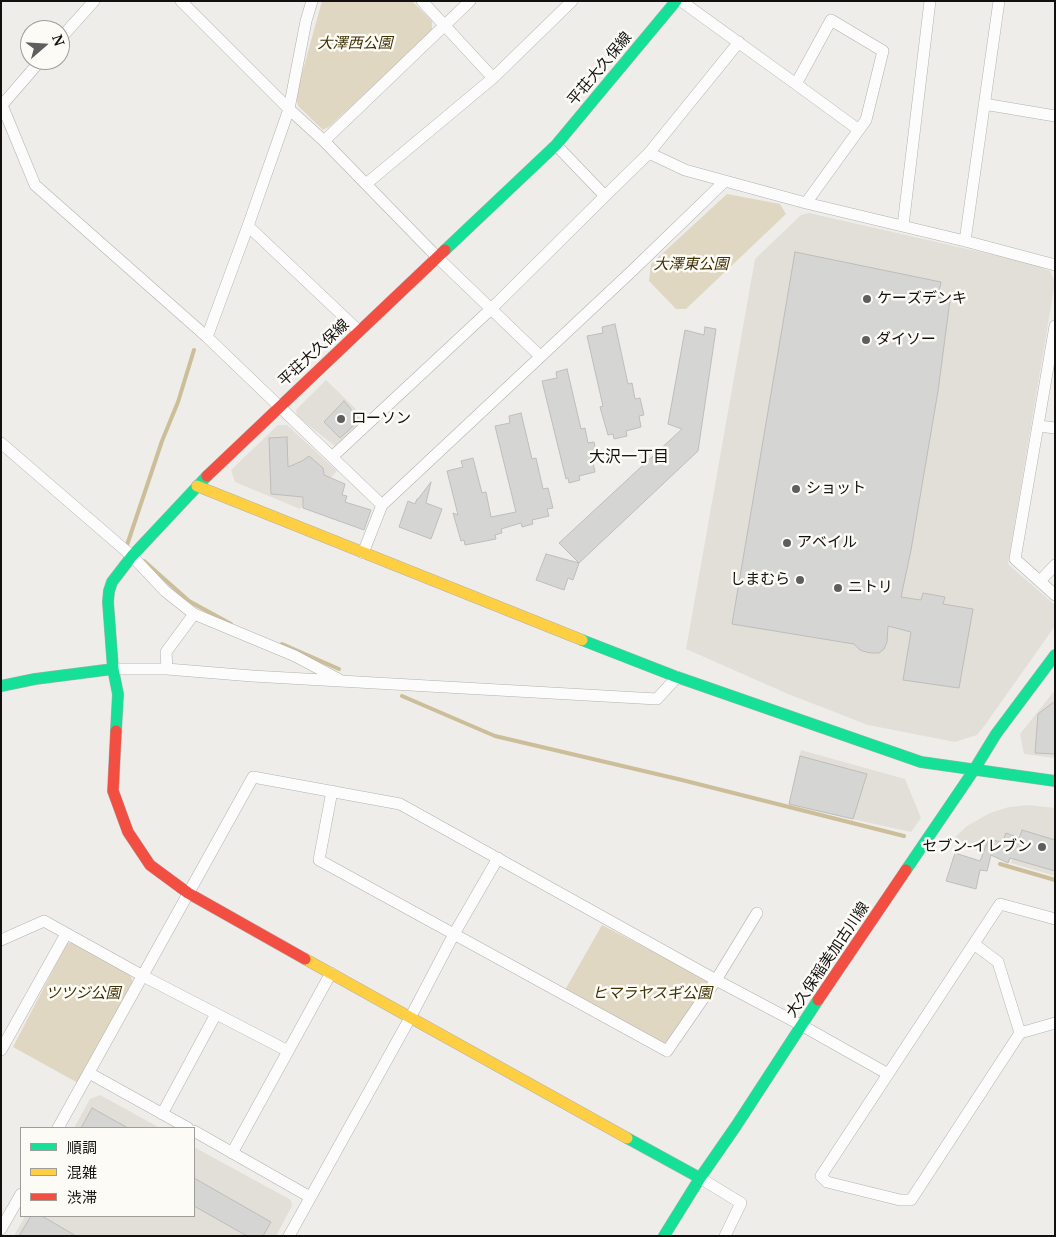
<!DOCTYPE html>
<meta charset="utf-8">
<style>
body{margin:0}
#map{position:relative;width:1056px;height:1237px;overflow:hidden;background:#efedea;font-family:"Noto Serif","Noto Sans JP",serif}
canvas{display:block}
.frame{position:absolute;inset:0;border:2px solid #12110f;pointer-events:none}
.legend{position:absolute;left:20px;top:1127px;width:175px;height:90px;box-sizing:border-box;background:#fdfbf6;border:1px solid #9f9d9a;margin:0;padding:6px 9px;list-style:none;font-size:15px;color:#12110f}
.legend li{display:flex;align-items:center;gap:10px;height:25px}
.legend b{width:25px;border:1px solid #9f9d9a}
.north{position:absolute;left:20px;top:20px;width:50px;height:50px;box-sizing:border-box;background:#fdfbf6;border:1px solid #9f9d9a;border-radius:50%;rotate:71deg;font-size:14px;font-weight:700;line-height:20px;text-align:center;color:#12110f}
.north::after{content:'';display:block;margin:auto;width:18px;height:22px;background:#5f5e5c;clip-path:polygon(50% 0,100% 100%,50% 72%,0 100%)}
</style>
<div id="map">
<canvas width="1056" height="1237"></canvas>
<div class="frame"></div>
<ul class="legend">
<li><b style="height:6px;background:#16e098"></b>順調</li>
<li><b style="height:6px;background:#ffcf43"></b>混雑</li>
<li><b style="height:6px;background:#f24e42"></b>渋滞</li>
</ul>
<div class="north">N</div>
</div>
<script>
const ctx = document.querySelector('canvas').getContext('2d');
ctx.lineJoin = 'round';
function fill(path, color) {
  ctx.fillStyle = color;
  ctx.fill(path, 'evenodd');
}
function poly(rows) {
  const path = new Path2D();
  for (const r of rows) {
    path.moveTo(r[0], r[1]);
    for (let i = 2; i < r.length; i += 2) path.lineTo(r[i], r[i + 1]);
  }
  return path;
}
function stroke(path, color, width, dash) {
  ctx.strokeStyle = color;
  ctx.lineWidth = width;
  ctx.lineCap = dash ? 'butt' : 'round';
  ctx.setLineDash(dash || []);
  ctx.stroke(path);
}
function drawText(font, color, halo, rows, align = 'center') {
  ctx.font = font + ' "Noto Serif","Noto Sans JP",serif';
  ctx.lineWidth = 5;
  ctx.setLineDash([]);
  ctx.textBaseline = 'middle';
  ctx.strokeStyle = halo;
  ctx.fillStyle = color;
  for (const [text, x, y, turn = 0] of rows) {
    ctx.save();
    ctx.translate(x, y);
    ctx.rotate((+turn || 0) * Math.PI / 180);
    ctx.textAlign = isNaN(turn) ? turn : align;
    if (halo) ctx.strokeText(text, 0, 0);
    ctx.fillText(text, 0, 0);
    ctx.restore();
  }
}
const built = poly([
 [809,213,1029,263,1050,271,1055,282,1008,564,1055,605,1055,626,985,725,977,735,955,742,868,725,788,694,686,649,755,259,801,215],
 [326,380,365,418,335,446,297,416,296,410],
 [278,425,287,425,337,471,300,509,235,482,231,470],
 [1055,690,1055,758,1024,754,1020,734],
 [801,750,905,779,921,818,911,832,789,805],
 [1029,805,1055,808,1055,876,1011,863,1023,822,1009,863,952,840,967,826,990,813,1009,807],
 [100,1095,160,1128,74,1128,90,1099],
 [194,1147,291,1200,292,1206,276,1236,14,1236,25,1216,194,1216]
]);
const green = poly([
 [322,1,412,1,432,21,432,32,330,126,323,130,298,106,296,95],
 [727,194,780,204,786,214,686,309,676,309,649,281,651,264],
 [602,925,706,979,708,986,670,1041,665,1044,565,990],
 [67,943,74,943,130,974,133,983,78,1083,13,1047]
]);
const stream = poly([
 [127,545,162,441,178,402,194,350],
 [144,561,189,601,231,624],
 [282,644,339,669],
 [402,696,495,736,682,780,904,836],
 [1000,864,1055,880]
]);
const building = poly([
 [795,252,941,282,938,297,950,300,938,391,911,550,901,597,921,600,923,593,945,597,943,604,973,609,959,688,903,680,911,632,888,626,887,642,884,649,879,653,872,653,866,652,860,650,854,644,732,624,795,252],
 [615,324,628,384,632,383,635,399,640,398,644,415,639,416,641,427,626,431,627,436,614,439,613,434,608,435,600,407,603,406,587,336,603,333,602,327,615,324],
 [705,327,716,329,698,451,579,563,559,543,682,429,668,424,685,330,704,335,705,327],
 [567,369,581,429,585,428,588,443,594,442,597,457,592,458,595,472,579,476,580,480,569,483,568,478,566,479,542,381,557,378,556,372,567,369],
 [344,401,360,420,340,438,324,422,344,401],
 [521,413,532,459,536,458,543,489,548,488,553,508,547,509,549,516,532,520,533,524,522,527,521,523,501,529,502,533,495,535,496,539,465,545,464,540,461,541,453,513,458,515,447,471,463,467,461,461,473,458,482,493,486,492,491,517,516,512,495,426,510,423,509,416,521,413],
 [287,437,288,467,302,461,309,456,323,468,324,475,345,484,342,495,347,496,345,502,371,510,364,530,303,508,303,497,271,494,269,438,287,437],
 [431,482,426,503,442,509,431,539,399,527,408,501,415,504,417,499,418,499,431,482],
 [546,554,579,563,573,580,568,578,564,590,536,580,546,554],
 [1055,701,1055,754,1035,753,1038,714,1055,701],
 [800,756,867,774,853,819,789,804,800,756],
 [1022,830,1055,840,1055,871,1010,858,1008,863,991,855,987,871,980,870,976,889,946,881,955,853,980,861,989,838,1002,843,1006,833,1019,838,1022,830],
 [92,1108,128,1128,81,1128,92,1108],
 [194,1178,271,1222,263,1236,247,1236,194,1206,194,1178],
 [31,1216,42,1216,76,1236,19,1236,31,1216]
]);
const street = poly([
 [181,1,289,109,324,141,437,257,540,356],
 [422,1,493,78],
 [681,1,796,84,831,20,883,51,866,120,806,203],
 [60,39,94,1],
 [41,60,2,105,35,185,207,337,382,505],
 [796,84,859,130],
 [984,104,1055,116],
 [324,141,470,1],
 [556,145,605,196,649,153,685,170,725,181,806,203,965,241,1055,265],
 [649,153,739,42],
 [366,184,493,78,572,1],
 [248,226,359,331],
 [903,226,930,1],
 [965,241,999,1],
 [1055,326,1015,559,1055,595],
 [207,337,248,226,289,109,306,21,312,1],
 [1039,426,1055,428],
 [1,443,132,556,165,591,194,614,295,656,340,680],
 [332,457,491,309,605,196],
 [363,553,382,505,633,270,725,181],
 [1040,581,1055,565],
 [113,669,167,669,252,676,657,699,677,677],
 [167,669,166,652,194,614],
 [332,791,319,860,667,1051,716,980,757,913],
 [1055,919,1000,904,821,1176,827,1182,900,1200,911,1200,1020,1033,1055,1023],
 [1,940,44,921,143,976,288,1051],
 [974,944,998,962,1020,1033],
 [1,1050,66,934],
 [89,1073,188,1128],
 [162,1114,216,1014],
 [58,1128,253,777,400,804,716,980,801,1025,888,1074],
 [194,1131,310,1197],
 [232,1153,331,973],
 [700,1178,741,1203,725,1236],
 [1,1229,21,1194],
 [289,1236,410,1018,454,934,498,858]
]);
const fast = poly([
 [445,250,556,145,676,1],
 [582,640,677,677,921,762,1055,781],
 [1,686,35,679,113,669],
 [116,731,118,694,113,669,108,602,109,591,112,582,132,556,207,476],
 [906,870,974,770,996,734,1055,655],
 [627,1138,700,1178],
 [664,1236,700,1178,736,1126,818,1000]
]);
const slow = poly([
 [197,486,582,640],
 [305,959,627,1138]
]);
const jam = poly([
 [207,476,445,250],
 [116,731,113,791,128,832,150,865,188,893,305,959],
 [818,1000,906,870]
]);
const markers = [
 [867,299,5,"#5f5e5c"],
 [866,340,5,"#5f5e5c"],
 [341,419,5,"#5f5e5c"],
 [796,489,5,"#5f5e5c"],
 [787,543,5,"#5f5e5c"],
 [800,580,5,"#5f5e5c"],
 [838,588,5,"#5f5e5c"],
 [1042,847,5,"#5f5e5c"]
];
const parkNames = [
 ["大澤西公園",355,44],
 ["大澤東公園",691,265],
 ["ツツジ公園",83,994],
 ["ヒマラヤスギ公園",652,994]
];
const streetNames = [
 ["平荘大久保線",600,69,-50],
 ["平荘大久保線",314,353,-43],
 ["大久保稲美加古川線",828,960,-56]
];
const poiNames = [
 ["ケーズデンキ",877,299],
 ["ダイソー",876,340],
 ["ローソン",351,419],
 ["ショット",806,489],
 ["アベイル",797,543],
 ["しまむら",790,580,"right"],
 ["ニトリ",848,588],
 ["セブン-イレブン",1032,847,"right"]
];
const neighbourhoodNames = [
 ["大沢一丁目",629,457]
];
fill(built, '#e2dfd8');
fill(green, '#dfd7c1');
stroke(stream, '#ccbe98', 4);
fill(building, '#d5d5d4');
stroke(building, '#bebdbc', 1);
stroke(street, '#b2b1af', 12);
stroke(fast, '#b2b1af', 12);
stroke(slow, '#b2b1af', 12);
stroke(jam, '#b2b1af', 12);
stroke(street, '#fdfcfc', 11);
stroke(fast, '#16e098', 11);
stroke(slow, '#ffcf43', 11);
stroke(jam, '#f24e42', 11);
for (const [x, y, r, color] of markers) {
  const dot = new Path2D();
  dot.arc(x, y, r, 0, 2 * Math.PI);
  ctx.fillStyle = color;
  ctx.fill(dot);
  stroke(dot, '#fdfbf6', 2);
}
drawText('italic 15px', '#3f3104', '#fdfbf6', parkNames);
drawText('15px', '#12110f', '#fdfbf6', streetNames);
drawText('15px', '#12110f', '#fdfbf6', poiNames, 'left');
drawText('16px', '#12110f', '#fdfbf6', neighbourhoodNames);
</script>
